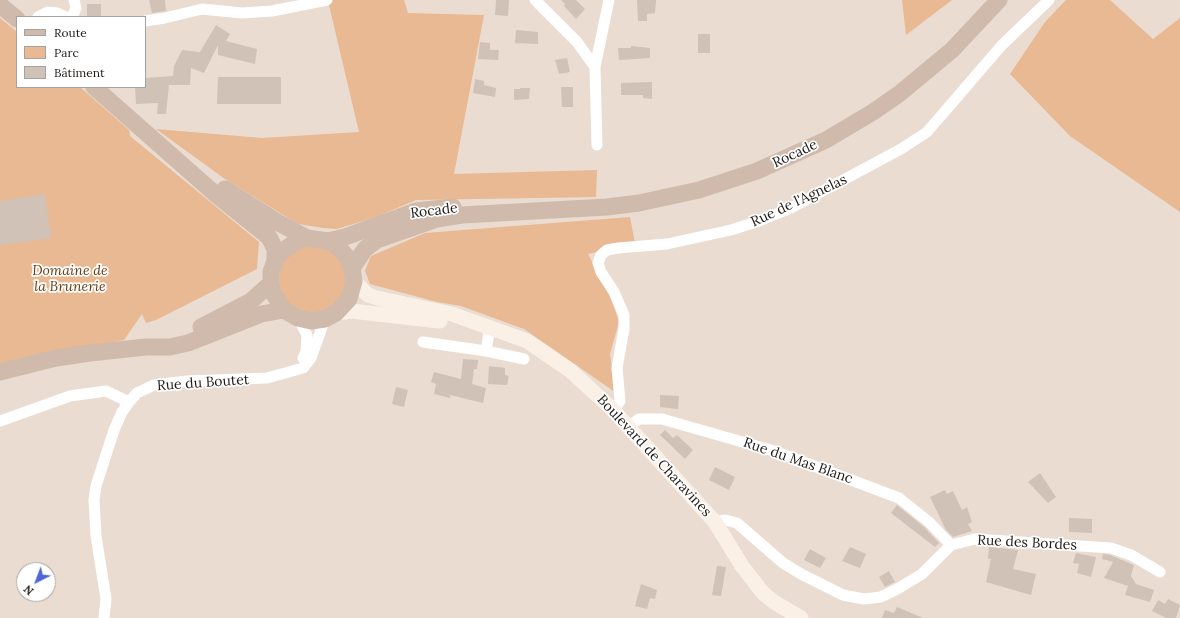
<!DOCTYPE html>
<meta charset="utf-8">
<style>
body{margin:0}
#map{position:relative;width:1180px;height:618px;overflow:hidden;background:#eadcd0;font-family:Lora,serif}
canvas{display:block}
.legend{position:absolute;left:16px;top:16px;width:130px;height:72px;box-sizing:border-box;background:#fff;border:1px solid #a5a3a1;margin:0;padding:5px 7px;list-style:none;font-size:12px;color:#1e1915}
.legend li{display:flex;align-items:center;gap:8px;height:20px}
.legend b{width:20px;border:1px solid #a5a3a1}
.north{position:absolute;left:16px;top:562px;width:40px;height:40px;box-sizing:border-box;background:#fff;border:1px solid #a5a3a1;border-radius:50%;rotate:222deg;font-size:11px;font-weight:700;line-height:16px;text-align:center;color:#1e1915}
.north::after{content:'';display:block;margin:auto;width:14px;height:18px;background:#4e65da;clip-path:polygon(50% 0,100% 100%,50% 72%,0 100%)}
</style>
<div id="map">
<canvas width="1180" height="618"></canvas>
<ul class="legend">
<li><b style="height:5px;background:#cfbaab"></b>Route</li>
<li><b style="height:11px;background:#e8b992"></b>Parc</li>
<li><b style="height:11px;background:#d0c2b7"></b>Bâtiment</li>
</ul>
<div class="north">N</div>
</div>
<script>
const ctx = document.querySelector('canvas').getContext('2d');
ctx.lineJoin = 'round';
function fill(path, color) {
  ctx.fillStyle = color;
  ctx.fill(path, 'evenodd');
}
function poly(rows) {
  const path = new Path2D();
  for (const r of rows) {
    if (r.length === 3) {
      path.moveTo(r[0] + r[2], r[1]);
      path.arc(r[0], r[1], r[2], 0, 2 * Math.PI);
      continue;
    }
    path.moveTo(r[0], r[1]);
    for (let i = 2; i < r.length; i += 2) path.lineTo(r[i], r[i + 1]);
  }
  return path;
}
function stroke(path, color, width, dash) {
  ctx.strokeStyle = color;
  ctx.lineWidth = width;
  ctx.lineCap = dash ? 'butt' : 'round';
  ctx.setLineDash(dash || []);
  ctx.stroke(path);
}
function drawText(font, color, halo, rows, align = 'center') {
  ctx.font = font + ' Lora,serif';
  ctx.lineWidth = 3.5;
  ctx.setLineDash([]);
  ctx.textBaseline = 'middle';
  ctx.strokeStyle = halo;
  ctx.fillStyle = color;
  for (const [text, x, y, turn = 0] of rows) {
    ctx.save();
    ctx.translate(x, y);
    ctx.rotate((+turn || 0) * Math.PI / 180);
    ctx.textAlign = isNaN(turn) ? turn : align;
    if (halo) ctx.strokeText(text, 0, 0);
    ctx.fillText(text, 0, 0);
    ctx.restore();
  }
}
const green = poly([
 [333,0,404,0,408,13,484,15,454,174,597,170,596,197,416,200,376,217,337,229,323,228,298,224,225,179,156,129,262,138,359,132,328,1],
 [902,0,952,0,906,35],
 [1066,0,1110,0,1153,39,1180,18,1180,212,1070,136,1010,74,1045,22],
 [0,18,17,32,17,87,80,87,129,130,130,136,259,242,257,269,156,320,146,323,142,314,124,340,0,365],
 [630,217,635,243,588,254,610,296,619,322,610,354,615,392,524,329,461,306,437,302,370,284,365,271,371,256,425,233],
 [313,279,34]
]);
const building = poly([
 [149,0,165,0,166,11,152,13],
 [496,0,509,0,508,16,495,15],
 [561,0,576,0,585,9,576,19,564,6,565,4],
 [637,0,656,0,655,13,647,14,647,21,638,21],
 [87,4,101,4,101,17,87,17],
 [216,25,230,34,226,41,257,49,255,64,218,55,218,45,204,73,191,68,190,85,169,85,166,114,157,114,158,103,136,104,135,87,145,87,145,78,173,76,174,66,182,50,200,52],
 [516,30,538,32,538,44,515,43],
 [698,34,710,34,710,53,698,53],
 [480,42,490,43,490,50,499,50,498,60,478,59],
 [631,46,650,48,650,58,619,60,618,48,631,48],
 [567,58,570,72,559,74,555,60],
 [218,77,281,77,281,104,217,104],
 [475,79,484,81,484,85,496,88,495,97,473,93],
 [652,82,652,99,643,98,643,95,621,95,621,83],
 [561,87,573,87,573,107,562,107],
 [520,88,530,88,529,99,514,100,514,89,520,89],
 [45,194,51,238,0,245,0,201],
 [463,359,478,360,477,369,474,369,472,384,486,388,483,403,450,395,450,398,434,394,436,384,431,382,434,372,461,379],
 [489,366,505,368,505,375,509,376,507,385,488,384],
 [396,387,408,390,404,407,392,404],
 [660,395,679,396,678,409,660,407],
 [665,430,673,438,677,435,693,450,685,459,660,435],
 [715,467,735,477,729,490,709,480],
 [1040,473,1056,497,1048,503,1028,482],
 [945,490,947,494,953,491,962,510,967,507,972,522,968,524,972,531,953,537,946,530,930,497],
 [897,505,924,527,939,543,935,547,891,513],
 [1069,518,1092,519,1092,533,1069,532],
 [850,547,866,554,860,568,842,561],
 [989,547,1018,550,1013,569,1036,574,1031,595,986,582,991,559,988,559],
 [810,549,826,558,820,568,804,560],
 [1076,553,1096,557,1091,577,1077,573,1079,564,1073,563],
 [1103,554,1110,555,1134,565,1131,576,1136,584,1154,590,1150,602,1125,595,1128,586,1104,578,1113,562,1102,559],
 [717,566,726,567,721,596,712,595],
 [889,571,895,582,885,587,879,577],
 [641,584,657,590,655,599,650,598,647,609,635,606],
 [1168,599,1180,605,1176,618,1166,618,1152,611,1158,600,1165,604],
 [897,607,923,618,882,618,885,610,894,613]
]);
const street = poly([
 [535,0,577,42,595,67],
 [38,17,48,12,57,13,66,17],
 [72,17,76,8,74,0],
 [145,21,165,18,202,9,242,13,272,11,327,0],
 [597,145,595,67,609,0],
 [298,318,307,335,306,352,303,358],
 [423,342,486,351,524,359],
 [486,351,490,327],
 [613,410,620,401,617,368,624,329,624,315,614,292,601,272,598,263,601,255,607,250,618,248,667,244,731,230,759,221,791,208,901,149,927,132,1002,45,1049,0],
 [0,421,70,396,106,391,129,402],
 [628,427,639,419,662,419,774,451,899,498,929,522,951,545],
 [715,522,725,520,737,523,783,563,801,574,843,595,864,599,881,597,899,588,922,574,951,545,975,539,1111,548,1131,555,1160,572],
 [104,618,106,599,96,536,94,500,96,486,114,430,122,412,129,402,137,393,154,385,187,381,267,378,303,368,311,358,325,319]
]);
const secondary = poly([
 [354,281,368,295,377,298,452,314,527,341,571,371,613,410,715,522,742,566,763,593,774,602,801,618],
 [336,313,351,311,440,321]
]);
const primary = poly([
 [0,5,17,19],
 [94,87,213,192,269,237,275,249,275,261,271,272,271,283,273,293,284,310,298,318,311,321,325,319,336,313,349,299,354,281,352,268,347,257,339,248,328,241,307,238,297,241,280,253,275,261],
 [225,189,279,223,307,238],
 [328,241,345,237,416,211,453,207],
 [352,268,365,249,377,240,437,219,462,215,607,207,639,203,699,190,757,171,826,140,873,112,899,94,952,50,999,0],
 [201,327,251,301,271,283],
 [0,372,56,358,90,353,146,347,170,347,188,343,261,314,284,310]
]);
const streetNames = [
 ["Rocade",795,154,-25],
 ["Rue de l'Agnelas",799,201,-25],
 ["Rocade",434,211,-7],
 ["Rue du Boutet",203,383,-4],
 ["Boulevard de Charavines",654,456,47],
 ["Rue du Mas Blanc",798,461,19],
 ["Rue des Bordes",1027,543,3]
];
const parkNames = [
 ["Domaine de",70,271],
 ["la Brunerie",70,287]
];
fill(green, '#e8b992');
fill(building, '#d0c2b7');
stroke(street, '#fff', 11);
stroke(secondary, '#fbf0e6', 15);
stroke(primary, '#cfbaab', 17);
drawText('14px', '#1e1915', '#fff', streetNames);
drawText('italic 14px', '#6b3e0f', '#fff', parkNames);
</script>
